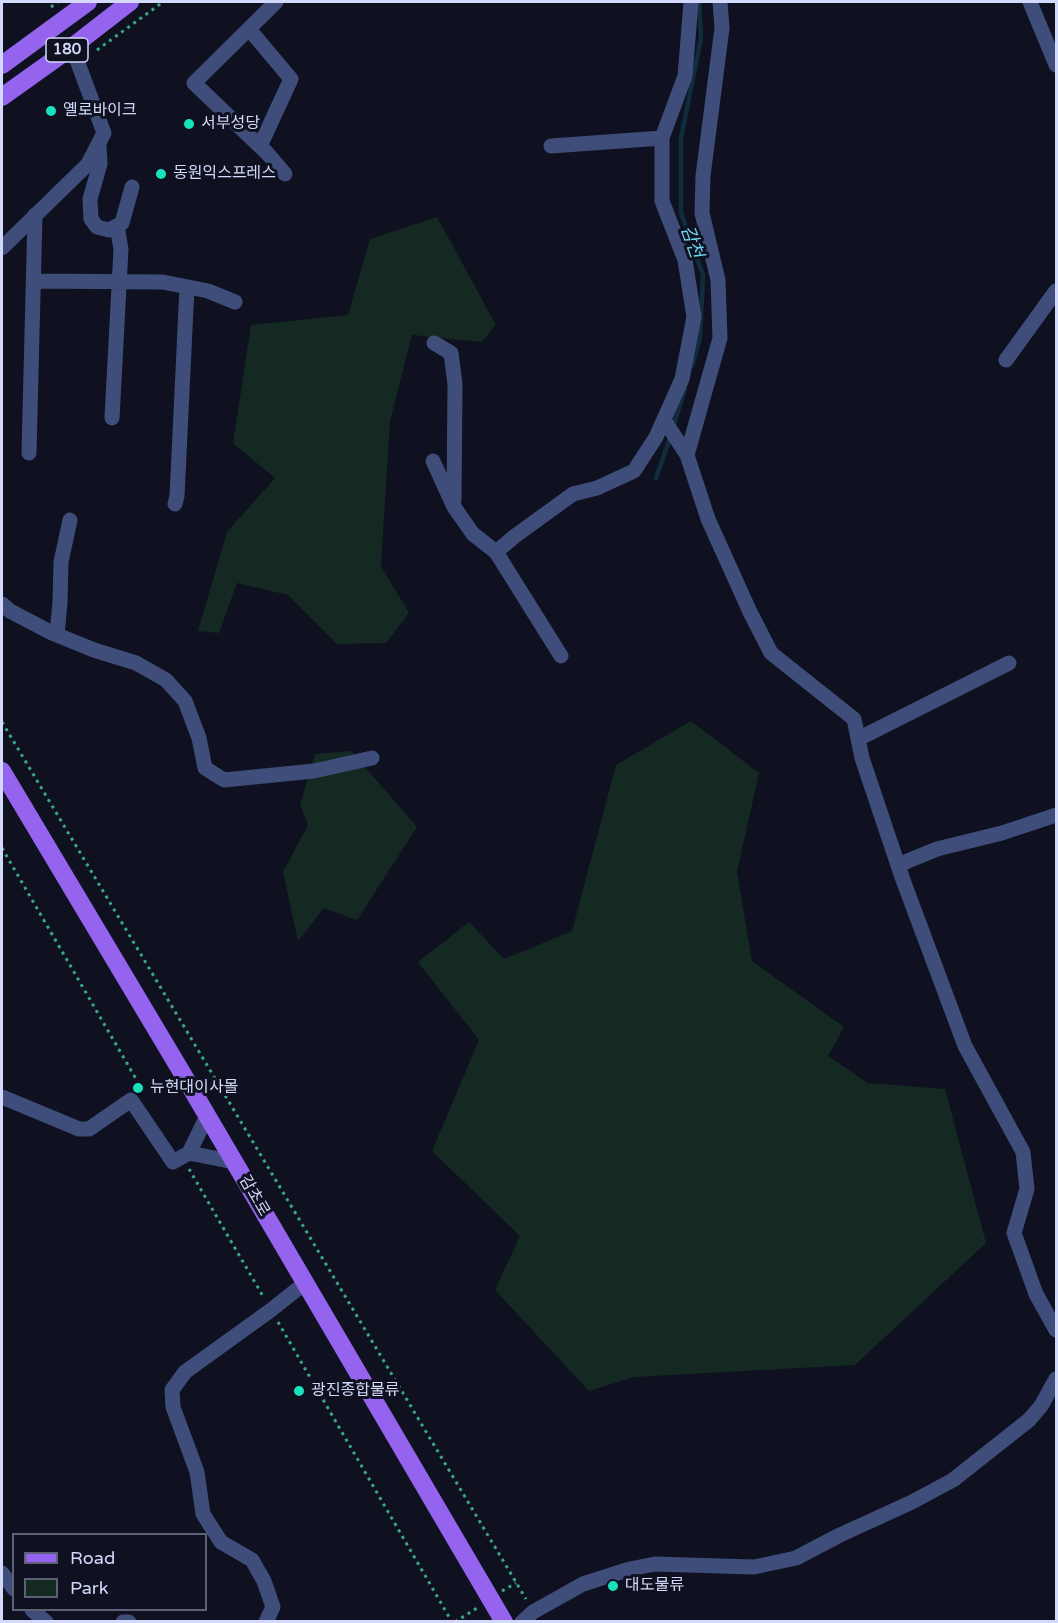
<!DOCTYPE html>
<meta charset="utf-8">
<style>
body{margin:0}
#map{position:relative;width:1058px;height:1623px;overflow:hidden;background:#0f1120;font-family:"Varela Round",sans-serif}
canvas{display:block}
.frame{position:absolute;inset:0;border:3px solid #d2d9fa;pointer-events:none}
.legend{position:absolute;left:12px;top:1533px;width:195px;height:78px;box-sizing:border-box;background:#0f1120;border:2px solid #5d6177;margin:0;padding:8px 10px;list-style:none;font-size:18px;color:#d2d9fa}
.legend li{display:flex;align-items:center;gap:12px;height:30px}
.legend b{width:30px;border:2px solid #5d6177}
</style>
<div id="map">
<canvas width="1058" height="1623"></canvas>
<div class="frame"></div>
<ul class="legend">
<li><b style="height:8px;background:#9464ef"></b>Road</li>
<li><b style="height:16px;background:#132922"></b>Park</li>
</ul>
</div>
<script>
const ctx = document.querySelector('canvas').getContext('2d');
ctx.lineJoin = 'round';
function fill(path, color) {
  ctx.fillStyle = color;
  ctx.fill(path, 'evenodd');
}
function poly(rows) {
  const path = new Path2D();
  for (const r of rows) {
    path.moveTo(r[0], r[1]);
    for (let i = 2; i < r.length; i += 2) path.lineTo(r[i], r[i + 1]);
  }
  return path;
}
function stroke(path, color, width, dash) {
  ctx.strokeStyle = color;
  ctx.lineWidth = width;
  ctx.lineCap = dash ? 'butt' : 'round';
  ctx.setLineDash(dash || []);
  ctx.stroke(path);
}
function drawText(font, color, halo, rows, align = 'center') {
  ctx.font = font + ' "Varela Round","Noto Sans KR",sans-serif';
  ctx.lineWidth = 6;
  ctx.setLineDash([]);
  ctx.textBaseline = 'middle';
  ctx.strokeStyle = halo;
  ctx.fillStyle = color;
  for (const [text, x, y, turn = 0] of rows) {
    ctx.save();
    ctx.translate(x, y);
    ctx.rotate((+turn || 0) * Math.PI / 180);
    ctx.textAlign = isNaN(turn) ? turn : align;
    if (halo) ctx.strokeText(text, 0, 0);
    ctx.fillText(text, 0, 0);
    ctx.restore();
  }
}
const green = poly([
 [437,217,496,325,482,342,412,335,390,421,381,566,409,613,386,643,337,644,288,595,237,583,219,633,198,631,227,532,275,478,233,443,251,325,348,315,370,239],
 [691,721,759,773,737,872,752,961,844,1027,828,1056,868,1083,945,1089,986,1243,855,1365,634,1377,589,1391,495,1290,520,1236,432,1151,479,1040,418,962,469,922,504,959,572,931,616,765],
 [351,751,417,827,357,920,324,908,298,941,283,872,308,825,300,805,315,754]
]);
const stream = poly([
 [692,366,700,338,703,275,681,213,681,138,701,38,699,2],
 [673,427,685,389],
 [656,478,671,435]
]);
const path = poly([
 [51,7,58,2],
 [97,50,163,2],
 [2,722,526,1599],
 [2,848,143,1091],
 [189,1169,264,1298],
 [278,1322,452,1622],
 [502,1591,516,1583],
 [455,1622,477,1608]
]);
const minor = poly([
 [276,2,194,83,268,154,285,174],
 [1030,2,1056,65],
 [249,29,291,79,260,146],
 [99,146,100,164,90,199,91,219,97,227,109,230,122,223,132,187],
 [551,146,662,138],
 [2,248,88,164,104,133,72,47],
 [34,281,163,282,208,291,235,302],
 [434,343,451,353,455,384,454,501],
 [1006,360,1056,291],
 [112,418,121,249,117,226],
 [664,420,687,455,708,519,750,612,771,653,854,719,862,758,903,880,965,1046,1023,1152,1027,1189,1014,1233,1036,1294,1056,1330],
 [29,453,35,215],
 [687,455,720,338,718,280,702,213,703,176,722,28,720,2],
 [433,461,454,507,473,534,496,552,561,656],
 [175,504,177,496,187,287],
 [496,552,515,536,573,494,597,488,634,471,656,437,682,379,694,317,685,260,662,201,662,138,685,76,691,2],
 [2,604,10,611,52,633,94,650,136,663,166,680,185,701,199,738,205,768,224,780,314,771,372,758],
 [57,635,60,602,61,562,70,520],
 [858,739,1009,663],
 [898,865,937,849,1002,833,1056,815],
 [2,1097,79,1129,89,1129,131,1100,173,1162,189,1153],
 [207,1116,189,1153,234,1162],
 [2,1573,14,1589],
 [32,1610,46,1622],
 [123,1622,129,1622],
 [266,1622,273,1607,264,1581,252,1560,221,1542,203,1514,197,1472,173,1407,172,1390,185,1372,271,1310,305,1283],
 [522,1622,533,1612,583,1584,630,1569,655,1564,754,1567,796,1558,840,1535,912,1502,953,1480,1029,1420,1041,1406,1056,1379]
]);
const major = poly([
 [2,65,88,2],
 [2,97,72,47,130,2],
 [2,771,181,1071,504,1622]
]);
const markers = [
 [51,111,6,"#17e2bd"],
 [189,124,6,"#17e2bd"],
 [161,174,6,"#17e2bd"],
 [138,1088,6,"#17e2bd"],
 [299,1391,6,"#17e2bd"],
 [613,1586,6,"#17e2bd"]
];
const shields = [
 [67,50,42]
];
const shieldNames = [
 ["180",67,50]
];
const poiNames = [
 ["옐로바이크",63,111],
 ["서부성당",201,124],
 ["동원익스프레스",173,174],
 ["뉴현대이사몰",150,1088],
 ["광진종합물류",311,1391],
 ["대도물류",625,1586]
];
const streetNames = [
 ["감초로",254,1196,60]
];
const waterNames = [
 ["감천",691,242,70]
];
fill(green, '#132922');
stroke(stream, '#102d3e', 4.5);
stroke(path, '#3aa781', 3, [3, 4.5]);
stroke(minor, '#3f4d7a', 15);
stroke(major, '#9464ef', 18);
for (const [x, y, r, color] of markers) {
  const dot = new Path2D();
  dot.arc(x, y, r, 0, 2 * Math.PI);
  ctx.fillStyle = color;
  ctx.fill(dot);
  stroke(dot, '#0f1120', 2);
}
for (const [x, y, w] of shields) {
  const box = new Path2D();
  box.roundRect(x - w / 2, y - 12, w, 24, 4.5);
  ctx.fillStyle = '#0f1120';
  ctx.fill(box);
  stroke(box, '#d2d9fa', 1.5);
}
drawText('bold 15px', '#d2d9fa', null, shieldNames);
drawText('16px', '#d2d9fa', '#0f1120', poiNames, 'left');
drawText('16px', '#d2d9fa', '#0f1120', streetNames);
drawText('italic 18px', '#6bd8f0', '#0f1120', waterNames);
</script>
